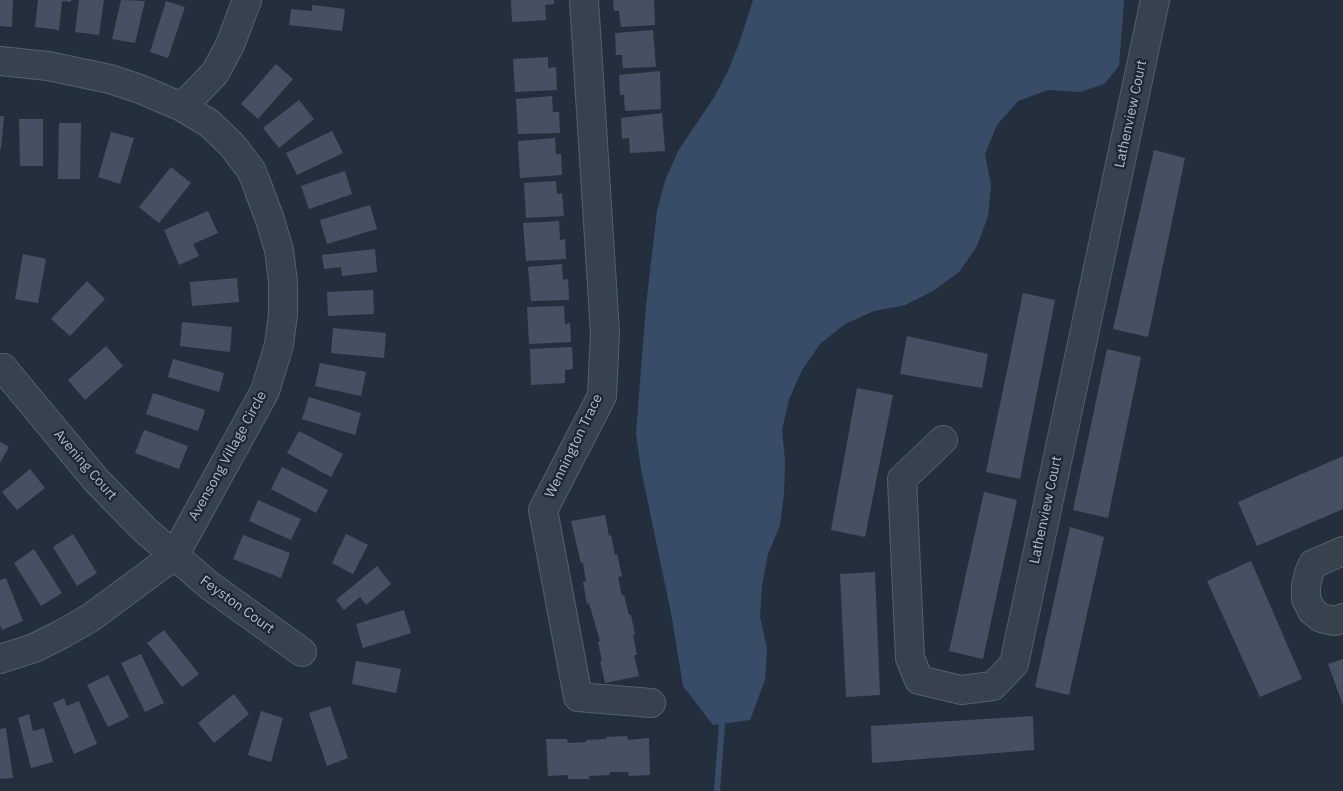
<!DOCTYPE html>
<style>
body{margin:0}
canvas{display:block;background:#242f3e}
</style>
<canvas width="1343" height="791"></canvas>
<script>
const ctx = document.querySelector('canvas').getContext('2d');
ctx.lineJoin = 'round';
function fill(path, color) {
  ctx.fillStyle = color;
  ctx.fill(path, 'evenodd');
}
function poly(rows) {
  const path = new Path2D();
  for (const r of rows) {
    path.moveTo(r[0], r[1]);
    for (let i = 2; i < r.length; i += 2) path.lineTo(r[i], r[i + 1]);
  }
  return path;
}
function stroke(path, color, width, dash) {
  ctx.strokeStyle = color;
  ctx.lineWidth = width;
  ctx.lineCap = dash ? 'butt' : 'round';
  ctx.setLineDash(dash || []);
  ctx.stroke(path);
}
function drawText(font, color, halo, rows, align = 'center') {
  ctx.font = font + ' "IBM Plex Sans",sans-serif';
  ctx.lineWidth = 4.5;
  ctx.setLineDash([]);
  ctx.textBaseline = 'middle';
  ctx.strokeStyle = halo;
  ctx.fillStyle = color;
  for (const [text, x, y, turn = 0] of rows) {
    ctx.save();
    ctx.translate(x, y);
    ctx.rotate((+turn || 0) * Math.PI / 180);
    ctx.textAlign = isNaN(turn) ? turn : align;
    if (halo) ctx.strokeText(text, 0, 0);
    ctx.fillText(text, 0, 0);
    ctx.restore();
  }
}
const water = poly([
 [753,0,1124,0,1119,66,1104,84,1080,92,1048,90,1018,101,997,125,985,154,991,185,988,216,977,246,959,272,933,291,905,305,874,311,845,324,820,344,802,370,789,399,782,430,785,461,784,493,780,525,768,554,762,585,760,617,767,648,765,680,750,720,713,725,683,686,672,618,641,469,636,433,646,306,657,211,665,181,678,151,713,99,728,71,740,41]
]);
const stream = poly([
 [717,791,722,724]
]);
const building = poly([
 [0,0,13,0,12,27,0,26],
 [38,0,71,0,71,2,62,1,59,30,35,27],
 [79,0,104,0,99,35,75,32],
 [121,0,145,1,135,43,112,39],
 [511,0,554,0,554,4,545,5,546,20,512,22],
 [613,0,654,0,655,25,621,27,619,11,614,11],
 [166,1,185,7,168,58,150,52],
 [312,5,345,9,342,31,289,25,291,9,312,11],
 [653,30,656,67,623,68,622,55,616,55,615,33],
 [548,57,548,68,556,67,557,90,515,92,513,59],
 [276,64,293,79,258,119,241,104],
 [660,71,661,109,625,111,624,95,620,95,619,75],
 [552,96,553,112,559,112,560,133,518,134,516,99],
 [299,100,314,119,279,148,263,128],
 [662,113,665,151,630,153,629,138,622,139,621,118],
 [0,116,4,116,1,149,0,149],
 [19,119,43,119,43,166,20,166],
 [59,123,81,123,80,179,58,179],
 [332,131,343,153,297,175,286,153],
 [111,132,134,138,120,184,98,177],
 [555,138,556,154,561,154,562,175,520,178,518,141],
 [1154,150,1185,158,1148,337,1113,329],
 [171,167,191,183,159,223,139,207],
 [345,171,352,194,309,209,301,186],
 [556,181,557,194,562,193,564,216,526,218,524,183],
 [370,205,377,229,327,244,320,220],
 [208,211,218,233,193,244,199,256,179,265,164,230],
 [559,221,560,240,565,239,566,259,526,261,523,223],
 [375,249,377,272,342,276,341,267,324,269,322,255],
 [23,254,46,259,38,303,15,299],
 [562,264,563,280,568,279,569,300,531,301,528,267],
 [237,278,239,302,192,306,190,282],
 [87,281,105,299,70,336,51,319],
 [373,290,374,314,328,316,327,292],
 [1023,293,1055,300,1020,479,986,472],
 [564,306,565,324,570,323,571,342,529,344,527,307],
 [182,322,232,327,230,352,180,346],
 [333,328,386,333,384,358,331,353],
 [907,336,988,354,982,388,900,374],
 [106,346,123,366,85,400,68,380],
 [572,347,573,369,565,370,565,383,531,385,530,349],
 [1107,349,1141,357,1108,518,1073,510],
 [173,359,224,373,219,392,168,377],
 [320,363,366,372,361,396,315,386],
 [857,388,893,395,865,537,831,530],
 [153,393,205,410,198,431,146,414],
 [309,397,361,413,355,435,302,419],
 [144,430,188,446,179,469,135,453],
 [299,431,343,454,331,477,287,453],
 [0,442,9,447,0,463],
 [1343,456,1343,509,1257,546,1238,502],
 [282,467,328,490,316,513,271,489],
 [30,469,45,488,17,510,2,492],
 [984,492,1017,500,983,659,949,651],
 [258,500,301,519,291,540,249,521],
 [605,515,609,536,611,535,615,555,617,554,622,576,618,577,622,596,624,595,629,615,631,615,635,635,633,635,637,655,634,655,639,676,605,683,600,661,602,661,598,642,600,641,589,603,587,604,583,582,586,581,583,563,581,563,571,521],
 [1070,527,1104,537,1069,695,1035,687],
 [73,534,97,573,77,586,53,547],
 [346,534,368,545,353,574,332,563],
 [243,535,290,553,281,578,233,559],
 [34,549,62,593,41,606,14,563],
 [1251,561,1302,679,1260,697,1207,581],
 [377,566,391,584,366,605,360,597,344,610,336,600],
 [875,572,880,695,846,697,840,574],
 [6,578,23,621,2,630,0,625,0,580],
 [404,610,411,633,363,648,356,624],
 [164,630,199,674,182,687,147,643],
 [141,654,164,703,145,712,121,663],
 [1343,659,1343,705,1328,664],
 [356,661,401,669,396,693,352,684],
 [108,675,129,717,108,727,87,685],
 [234,694,249,714,214,743,198,723],
 [64,698,67,706,79,701,97,744,74,754,53,703],
 [330,706,348,758,327,766,309,713],
 [261,711,283,718,271,762,248,755],
 [29,714,33,731,44,728,53,762,31,768,18,718],
 [1033,716,1034,750,872,763,871,726],
 [6,728,13,778,0,779,0,729],
 [627,736,628,740,649,738,650,775,629,776,628,772,610,772,610,775,589,776,589,779,568,779,568,775,548,776,546,739,567,739,568,743,586,742,586,740,607,739,606,737]
]);
const minor = poly([
 [584,0,605,333,602,396,543,510,578,697,651,703],
 [0,61,48,66,110,79,140,89,182,107,209,123,232,145,251,170,256,182,270,220,279,250,283,282,283,314,279,345,265,391,174,556,90,618,62,634,34,648,0,659],
 [182,107,215,73,230,45,247,0],
 [3,368,96,480,145,530,210,586,302,652],
 [943,440,902,479,910,658,919,680,961,690,993,686,1014,664,1155,0],
 [1343,551,1313,564,1309,573,1306,586,1306,599,1312,611,1321,618,1335,621,1343,618]
]);
const streetNames = [
 ["Lathenview Court",1131,114,-78],
 ["Wennington Trace",574,446,-64],
 ["Avensong Village Circle",228,456,-61],
 ["Avening Court",85,465,49],
 ["Lathenview Court",1046,510,-78],
 ["Feyston Court",237,605,36]
];
fill(water, '#394c67');
stroke(stream, '#394c67', 6);
fill(building, '#455162');
stroke(minor, '#565f6c', 30);
stroke(minor, '#38414e', 28);
drawText('14px', '#b4bcc9', '#1d2633', streetNames);
</script>
